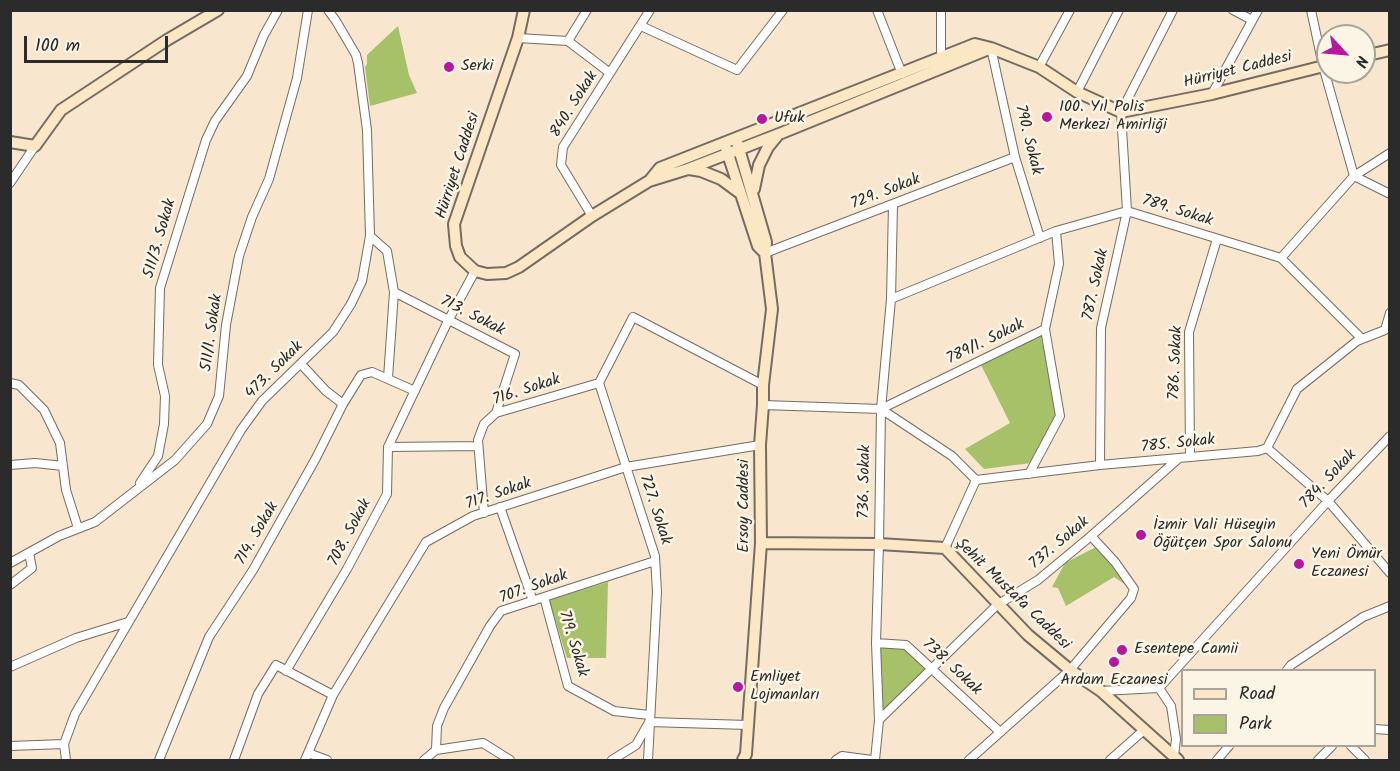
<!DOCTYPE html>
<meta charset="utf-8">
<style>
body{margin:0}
#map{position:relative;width:1400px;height:771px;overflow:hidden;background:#f8e6ce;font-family:Kalam,sans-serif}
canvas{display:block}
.frame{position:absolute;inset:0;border:12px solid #2b2b2b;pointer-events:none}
.legend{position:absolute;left:1181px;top:669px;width:195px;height:78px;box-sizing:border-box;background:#fcf5e5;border:2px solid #a8a49b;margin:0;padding:8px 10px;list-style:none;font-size:18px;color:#2b2b2b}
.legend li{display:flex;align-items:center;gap:12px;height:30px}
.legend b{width:30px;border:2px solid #a8a49b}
.north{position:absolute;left:1316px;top:24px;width:60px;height:60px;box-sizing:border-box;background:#fcf5e5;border:2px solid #a8a49b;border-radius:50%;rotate:116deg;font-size:16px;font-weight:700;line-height:24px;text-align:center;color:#2b2b2b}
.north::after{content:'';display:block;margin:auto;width:21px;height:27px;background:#b5179e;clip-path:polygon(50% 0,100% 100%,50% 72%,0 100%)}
.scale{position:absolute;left:24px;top:36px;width:144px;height:27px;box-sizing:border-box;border:3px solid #2b2b2b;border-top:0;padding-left:8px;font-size:18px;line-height:21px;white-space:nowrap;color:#2b2b2b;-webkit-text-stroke:4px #fcf5e5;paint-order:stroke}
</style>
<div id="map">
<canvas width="1400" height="771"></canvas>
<div class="frame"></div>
<ul class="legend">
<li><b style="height:8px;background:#fbe7c3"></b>Road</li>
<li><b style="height:16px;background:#a6c168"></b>Park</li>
</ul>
<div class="north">N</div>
<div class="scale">100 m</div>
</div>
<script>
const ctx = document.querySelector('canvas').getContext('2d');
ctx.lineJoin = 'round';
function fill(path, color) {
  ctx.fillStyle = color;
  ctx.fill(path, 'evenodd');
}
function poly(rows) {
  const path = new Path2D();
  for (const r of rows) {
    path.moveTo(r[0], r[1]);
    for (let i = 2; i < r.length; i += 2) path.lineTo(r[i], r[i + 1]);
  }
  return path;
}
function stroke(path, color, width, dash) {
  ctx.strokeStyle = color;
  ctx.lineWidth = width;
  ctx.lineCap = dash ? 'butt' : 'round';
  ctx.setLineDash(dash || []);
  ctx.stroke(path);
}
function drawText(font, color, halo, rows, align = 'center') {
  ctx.font = font + ' Kalam,sans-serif';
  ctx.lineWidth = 5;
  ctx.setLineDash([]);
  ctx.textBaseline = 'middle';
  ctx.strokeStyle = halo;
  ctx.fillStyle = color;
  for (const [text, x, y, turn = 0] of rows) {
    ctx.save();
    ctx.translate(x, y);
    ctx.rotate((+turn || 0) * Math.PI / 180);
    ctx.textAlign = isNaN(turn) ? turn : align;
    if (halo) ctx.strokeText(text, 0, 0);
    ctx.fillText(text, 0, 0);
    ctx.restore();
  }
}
const green = poly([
 [398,26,409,75,417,93,370,106,365,67,367,64,367,55],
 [1044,332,1057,414,1031,463,984,469,965,449,1010,423,980,363],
 [1098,546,1132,589,1114,577,1066,606,1058,588,1052,587,1065,563],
 [608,582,606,658,567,658,549,600],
 [878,646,905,648,929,669,882,712]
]);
const street = poly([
 [877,10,902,74],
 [941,10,941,58],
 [1233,10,1252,20],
 [1311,10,1323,66,1354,176,1390,194],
 [641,26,737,70,783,10],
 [518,38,568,41,610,73],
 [568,41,587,10],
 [991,48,1015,157,1040,238],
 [1039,67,1070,10],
 [1077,92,1119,10],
 [1212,94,1258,10],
 [10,183,35,146],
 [592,216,561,165,563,147,650,10],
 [370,236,387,251,394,292,388,378],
 [765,253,1015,157],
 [1281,258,1354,176,1390,153],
 [394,292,515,354,496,413],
 [891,299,1056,231,1127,211,1281,258,1362,339],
 [301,364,326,391,343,404],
 [10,383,19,385,44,410,60,443,66,490,78,528],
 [763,405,881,409,1045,329,1059,264,1056,231],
 [881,409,952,456,976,480],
 [388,447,478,446],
 [1267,448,1328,501,1390,573],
 [1190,457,1189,332,1217,239],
 [10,465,35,463,63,466],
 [1100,465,1101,328,1127,211,1121,112,1173,10],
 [1029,474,1060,416,1045,329],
 [140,483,158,456,164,424,165,396,158,365,160,288,206,140,215,121,247,76,264,35,278,10],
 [500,507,533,601],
 [484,513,478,440,484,424,496,413,599,383],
 [945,548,976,480,1100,465,1258,451,1267,448,1297,389,1357,341,1385,330,1390,313],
 [10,563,59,536,95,522,175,460,207,424,219,396,226,325,239,256,252,217,269,179,297,78,308,10],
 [10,585,32,568,29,553],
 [544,597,568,686,614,711,649,715],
 [876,643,906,645,1000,732],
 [10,667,76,638,128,622],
 [1287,670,1291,665,1363,617,1390,606],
 [286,671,347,569,387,494,388,447,448,321,475,271],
 [1159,688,1171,706,1176,739,1174,756],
 [1101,691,1159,688,1328,501,1390,436],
 [879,720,997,605,1038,580,1091,536,1178,459],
 [649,722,748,725],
 [1374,729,1390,730],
 [10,746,64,744],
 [1351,746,1365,760],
 [436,750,437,726,444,708,490,626,501,611,655,561],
 [308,753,327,760],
 [66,760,64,744,75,714,241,430,262,401,333,332,351,304,362,281,370,236,367,130,358,63,356,55,336,21,328,10],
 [159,760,209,637,253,570,316,458,343,404,361,375,372,372,415,391],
 [234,760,258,694,276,665,333,695],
 [305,760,333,695,426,542,473,516,626,467,760,445],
 [424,760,436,750,483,743,510,760],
 [612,760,636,745,648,724],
 [648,760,657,592,655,556,599,383,633,317,763,385],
 [836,760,842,756,872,760],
 [875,760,879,720,876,643,879,544,881,409,891,299,893,205],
 [969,760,1070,670,1131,598,1134,589,1115,562,1091,536],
 [1110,760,1144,730],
 [1217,760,1229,746],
 [1318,760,1332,746]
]);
const secondary = poly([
 [524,10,518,38,454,224,456,246,460,257,475,271,487,274,506,273,519,267,592,216,649,181,688,169,779,134,991,48],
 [1364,56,1390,50],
 [10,142,35,146,61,110,167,40,218,10],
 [737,142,766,242,765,253,772,309,763,385,763,405,760,445,761,543,746,754,743,760],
 [726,148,758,246,765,253],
 [689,169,701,171,721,179,740,193],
 [651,179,660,168,975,44,991,48,1039,67,1077,92,1121,112,1212,94,1328,65],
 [754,189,759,165,768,147,777,136],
 [761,543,879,544,945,548,1028,635,1070,670,1101,691,1178,760]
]);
const markers = [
 [449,67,6,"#b5179e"],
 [1047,117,6,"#b5179e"],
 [762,119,6,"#b5179e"],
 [1141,535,6,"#b5179e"],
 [1299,564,6,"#b5179e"],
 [1122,650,6,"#b5179e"],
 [1114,662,6,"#b5179e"],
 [738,687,6,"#b5179e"]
];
const poiNames = [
 ["Serki",461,67],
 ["100. Yıl Polis",1059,108],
 ["Merkezi Amirliği",1059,126],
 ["Ufuk",774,119],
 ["İzmir Vali Hüseyin",1153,526],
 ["Öğütçen Spor Salonu",1153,544],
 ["Yeni Ömür",1311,555],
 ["Eczanesi",1311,573],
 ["Esentepe Camii",1134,650],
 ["Emliyet",750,678],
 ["Lojmanları",750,696],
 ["Ardam Eczanesi",1114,681,"center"]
];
const streetNames = [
 ["Hürriyet Caddesi",1238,71,-14],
 ["840. Sokak",575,105,-58],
 ["790. Sokak",1027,140,76],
 ["Hürriyet Caddesi",459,166,-72],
 ["729. Sokak",886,193,-21],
 ["789. Sokak",1177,212,17],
 ["511/3. Sokak",161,239,-74],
 ["787. Sokak",1097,285,-78],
 ["713. Sokak",472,317,27],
 ["511/1. Sokak",213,333,-82],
 ["789/1. Sokak",986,343,-26],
 ["786. Sokak",1177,363,-88],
 ["473. Sokak",275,371,-45],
 ["716. Sokak",527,391,-18],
 ["785. Sokak",1178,445,-6],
 ["784. Sokak",1329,480,-47],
 ["736. Sokak",866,482,-89],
 ["717. Sokak",499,495,-19],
 ["Ersoy Caddesi",745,506,-90],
 ["727. Sokak",654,510,72],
 ["708. Sokak",351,533,-62],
 ["714. Sokak",258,534,-60],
 ["737. Sokak",1060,544,-40],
 ["707. Sokak",534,588,-20],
 ["Şehit Mustafa Caddesi",1012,595,44],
 ["719. Sokak",572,644,73],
 ["738. Sokak",951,668,43]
];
fill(green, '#a6c168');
stroke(street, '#736c64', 10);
stroke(secondary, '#736c64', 14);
stroke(street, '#fff', 8);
stroke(secondary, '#fbe7c3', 10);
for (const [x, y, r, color] of markers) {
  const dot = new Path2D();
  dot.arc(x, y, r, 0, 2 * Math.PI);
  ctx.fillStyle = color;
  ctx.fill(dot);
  stroke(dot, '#fcf5e5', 2);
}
drawText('16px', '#2b2b2b', '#fcf5e5', poiNames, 'left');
drawText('16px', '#2b2b2b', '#fcf5e5', streetNames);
</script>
